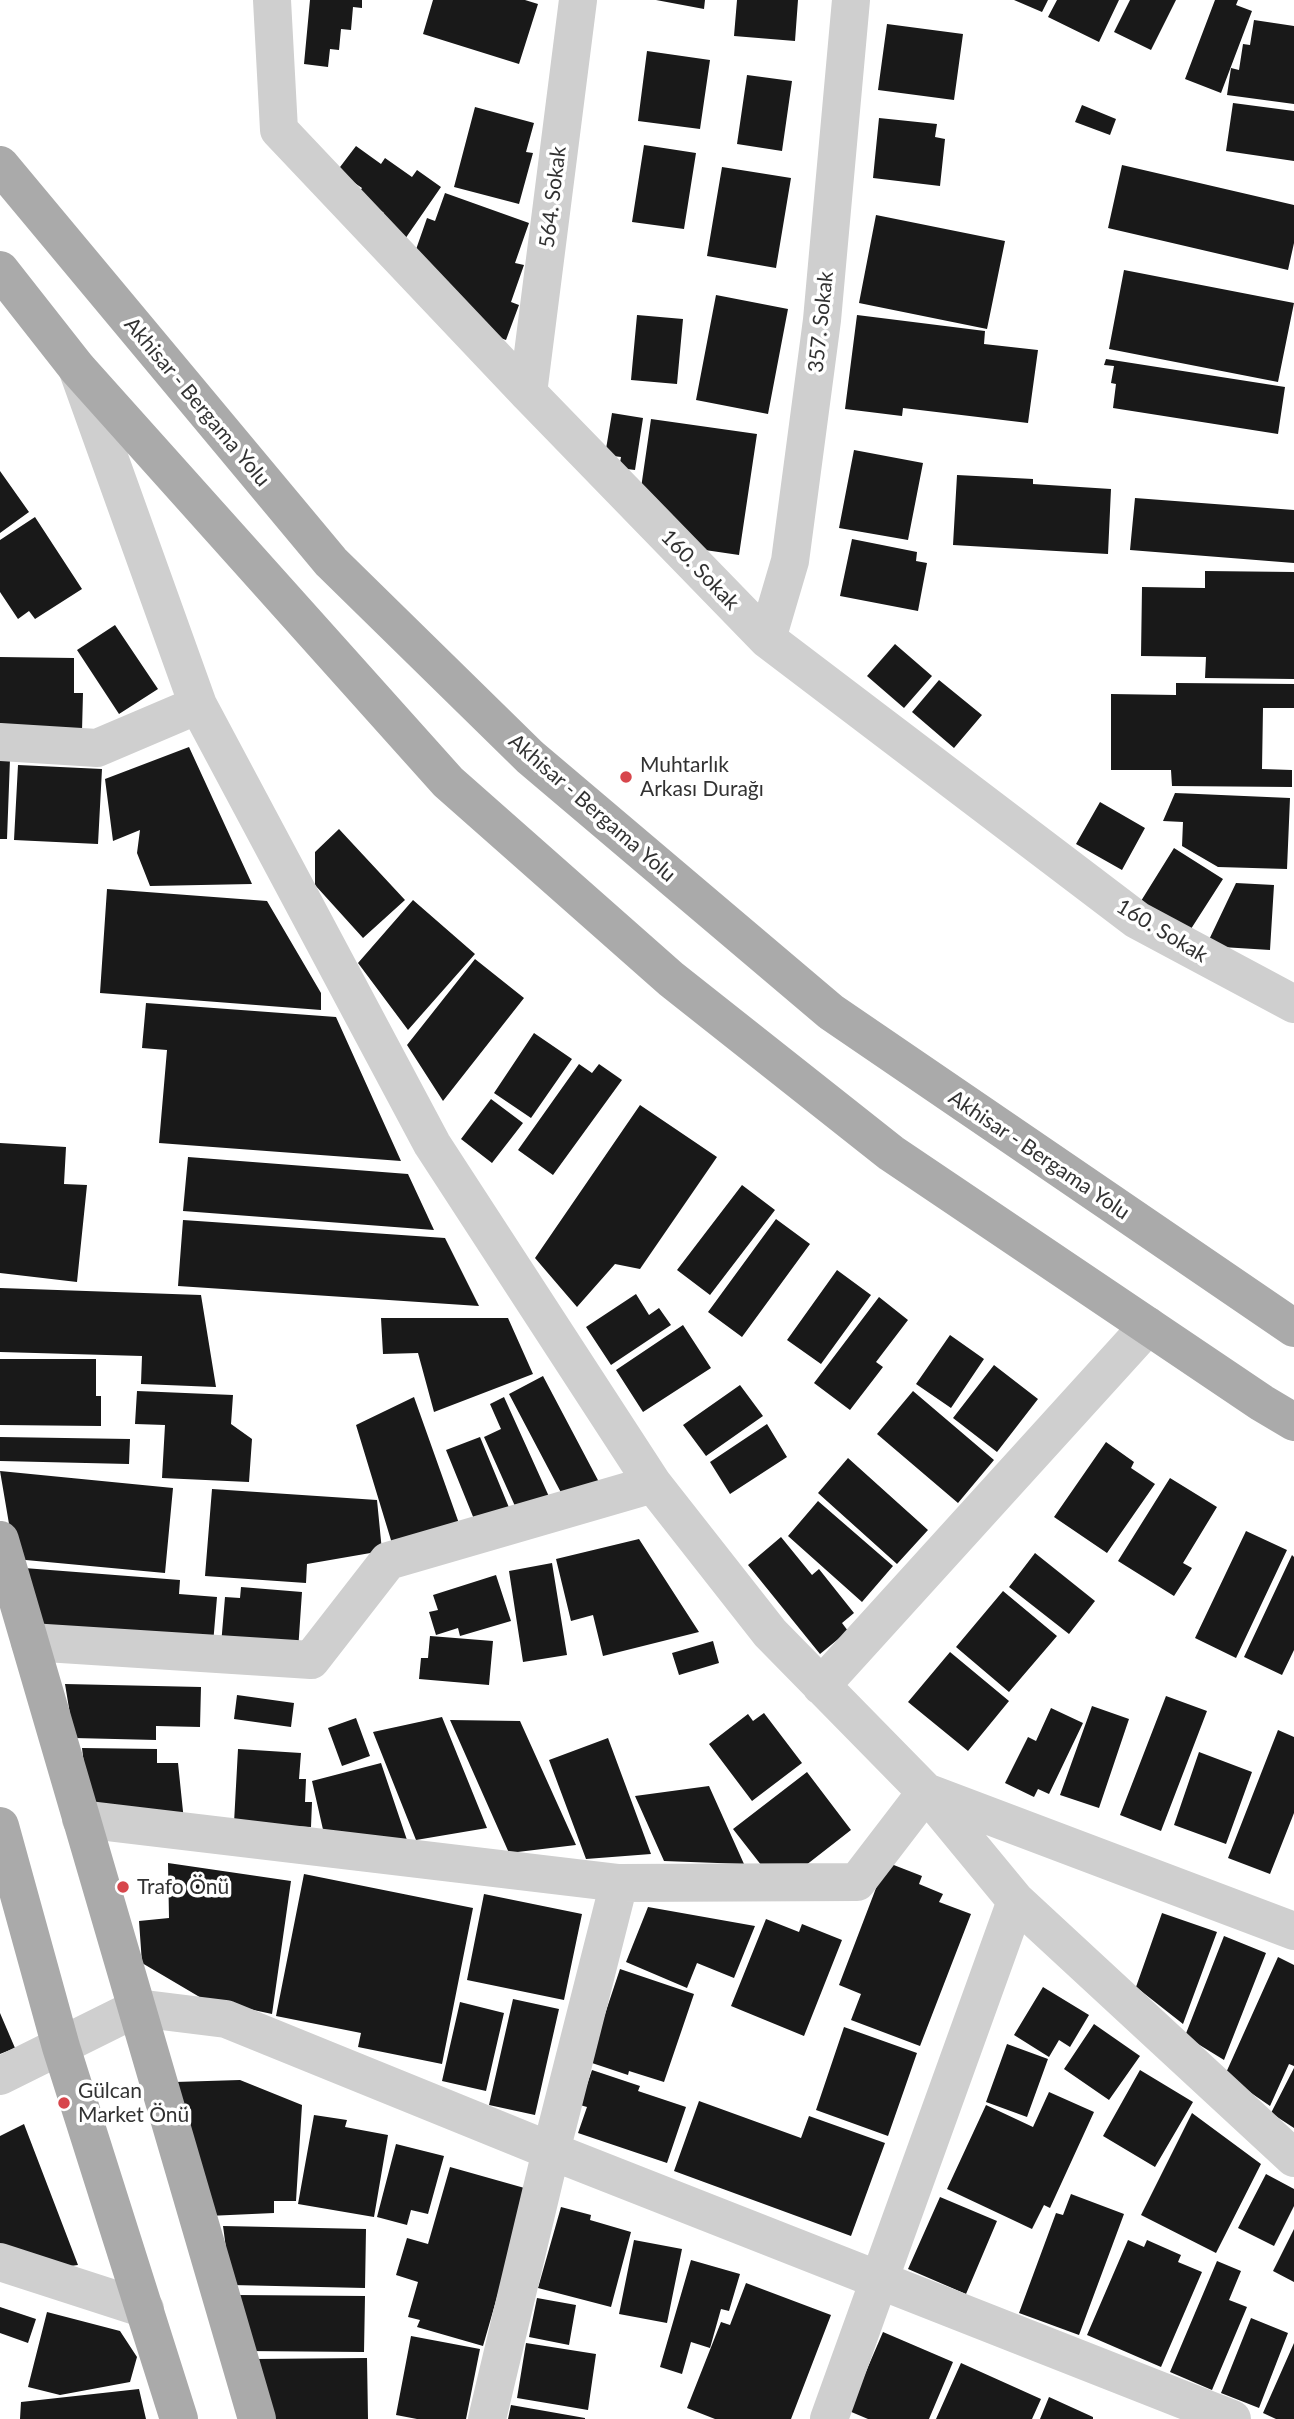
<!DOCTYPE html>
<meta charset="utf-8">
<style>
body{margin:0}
canvas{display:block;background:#fff}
</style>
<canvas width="1294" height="2419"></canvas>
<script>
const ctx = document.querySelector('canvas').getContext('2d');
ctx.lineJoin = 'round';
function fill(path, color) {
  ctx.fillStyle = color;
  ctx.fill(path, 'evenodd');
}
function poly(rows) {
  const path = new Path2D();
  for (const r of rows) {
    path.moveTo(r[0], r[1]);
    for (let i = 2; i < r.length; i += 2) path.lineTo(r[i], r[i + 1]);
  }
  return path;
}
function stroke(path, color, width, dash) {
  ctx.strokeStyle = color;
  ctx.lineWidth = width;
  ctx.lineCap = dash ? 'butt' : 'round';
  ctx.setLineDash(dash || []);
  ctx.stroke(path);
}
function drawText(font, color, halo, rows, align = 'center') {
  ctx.font = font + ' Lato,sans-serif';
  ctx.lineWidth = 7;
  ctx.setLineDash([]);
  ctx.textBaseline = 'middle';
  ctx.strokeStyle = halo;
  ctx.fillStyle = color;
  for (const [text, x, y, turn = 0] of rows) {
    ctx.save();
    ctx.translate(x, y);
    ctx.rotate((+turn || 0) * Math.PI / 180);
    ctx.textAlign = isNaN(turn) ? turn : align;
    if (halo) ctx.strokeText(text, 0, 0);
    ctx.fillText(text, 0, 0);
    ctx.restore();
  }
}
const building = poly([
 [310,0,362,0,362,8,353,7,351,30,341,29,339,50,330,49,328,67,304,64],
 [433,0,525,0,538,4,519,64,423,34],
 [656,0,705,0,704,9],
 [737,0,798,0,795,41,734,36],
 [1014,0,1048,0,1042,12],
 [1057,0,1119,0,1099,42,1048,17],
 [1130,0,1176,0,1151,50,1114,32],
 [1215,0,1238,0,1236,5,1252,11,1221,93,1185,79],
 [1254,20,1294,26,1294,104,1227,95,1231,68,1239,70,1243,44,1250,45],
 [887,24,963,34,954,100,878,90],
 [647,51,710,60,700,129,638,121],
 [747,75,792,81,782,151,737,144],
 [1233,103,1294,111,1294,161,1226,151],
 [1082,105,1116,119,1110,135,1075,122],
 [475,107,534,123,526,152,533,153,519,204,454,187],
 [879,118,937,124,935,137,945,139,940,186,873,178],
 [644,145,696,153,684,229,632,222],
 [356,146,381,164,385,158,412,177,417,170,441,187,405,239,379,221,384,213,358,194,362,188,337,171],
 [1122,165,1294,205,1294,243,1288,270,1108,228],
 [722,167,791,178,776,268,707,256],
 [445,193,529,223,515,263,524,265,511,302,519,305,506,340,475,329,413,258,427,218,435,221],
 [876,215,1005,241,987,329,859,303],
 [1124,270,1294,303,1278,382,1109,349],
 [716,295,788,309,768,414,696,400],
 [637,315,683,319,677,384,631,380],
 [857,315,985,331,984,344,1038,350,1028,423,903,408,902,416,845,409],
 [1106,359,1285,387,1278,434,1113,408,1116,384,1111,383,1114,366,1104,365],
 [612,413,643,418,635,470,619,468,621,457,605,455],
 [651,419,757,434,739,555,705,550,641,488],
 [854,450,923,463,908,540,839,528],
 [0,471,29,512,0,533],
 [957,475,1033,479,1033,484,1111,489,1108,554,953,545],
 [1135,498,1294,510,1294,563,1130,550],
 [35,517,82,589,35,619,29,611,18,619,0,592,0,540],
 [852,539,917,552,916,561,927,563,918,611,840,596],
 [1205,571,1294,572,1294,679,1205,678,1206,657,1141,656,1142,587,1205,588],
 [115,625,158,689,119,714,77,650],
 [895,644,932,676,904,708,867,676],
 [0,657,74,658,74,693,83,693,82,731,0,731],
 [939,680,982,715,954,748,912,712],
 [1176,683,1294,684,1294,708,1263,708,1262,769,1292,770,1292,787,1172,786,1171,770,1111,770,1111,694,1176,695],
 [189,747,252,884,150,886,137,853,140,830,113,841,105,779],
 [0,758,10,759,7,839,0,839],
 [18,765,102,769,98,844,14,840],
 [1175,793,1290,798,1287,869,1218,867,1182,846,1183,822,1163,821],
 [1100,802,1145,828,1122,870,1076,844],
 [339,829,405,900,363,938,315,885,315,852],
 [1174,848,1223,879,1189,932,1141,901],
 [1236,883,1274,885,1270,950,1206,946],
 [107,889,267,901,321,993,321,1010,100,993],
 [413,900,475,954,408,1030,358,963],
 [475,959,524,998,443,1101,407,1045],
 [146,1003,336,1017,401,1161,159,1143,167,1050,142,1048],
 [534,1033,572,1059,531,1118,494,1093],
 [579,1064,592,1073,599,1064,622,1080,553,1175,518,1150],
 [491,1099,523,1123,492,1163,461,1139],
 [640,1105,717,1157,640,1269,615,1264,577,1307,535,1258],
 [0,1143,66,1147,64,1184,87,1185,77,1282,0,1273],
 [188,1157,408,1174,434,1230,183,1211],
 [742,1185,775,1210,710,1295,677,1270],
 [776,1219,810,1244,742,1337,708,1312],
 [183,1220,445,1238,479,1306,178,1286],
 [837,1270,871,1295,821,1364,787,1340],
 [0,1288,201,1295,216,1387,141,1384,142,1356,0,1352],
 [636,1294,649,1315,659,1308,671,1325,611,1365,586,1327],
 [879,1297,908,1320,876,1362,883,1367,850,1410,814,1383],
 [381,1318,508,1318,533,1374,434,1412,418,1353,383,1354],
 [683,1325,711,1368,643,1412,616,1370],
 [950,1335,984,1359,951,1408,916,1384],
 [0,1359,96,1359,96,1396,101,1396,101,1426,0,1425],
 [994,1365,1038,1399,997,1452,953,1418],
 [543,1376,600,1484,566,1502,509,1394],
 [740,1385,763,1416,706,1456,683,1425],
 [137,1391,233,1395,231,1424,252,1439,249,1482,162,1478,165,1425,135,1424],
 [913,1391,994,1460,958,1503,877,1434],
 [414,1397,461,1529,394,1550,356,1425],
 [504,1397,551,1501,519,1515,484,1437,501,1429,490,1404],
 [767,1424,787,1457,730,1494,710,1462],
 [0,1437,130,1439,129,1464,0,1461],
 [480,1437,510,1510,476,1524,446,1450],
 [1106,1442,1134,1462,1131,1468,1155,1484,1107,1553,1054,1517],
 [848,1458,928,1530,897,1564,818,1493],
 [0,1471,173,1488,165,1573,15,1559],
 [1170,1478,1217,1507,1183,1563,1192,1568,1174,1596,1118,1561],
 [212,1489,377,1500,382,1551,307,1564,306,1583,205,1576],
 [818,1501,893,1566,862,1602,788,1536],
 [1246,1531,1287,1550,1236,1658,1195,1638],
 [781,1537,812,1575,819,1569,854,1613,842,1623,848,1631,820,1654,748,1565],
 [639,1539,699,1632,603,1656,593,1615,571,1621,556,1559],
 [1035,1553,1095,1601,1069,1634,1009,1587],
 [1292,1555,1294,1557,1294,1650,1282,1675,1244,1657],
 [552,1563,567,1655,523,1662,509,1571],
 [24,1568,180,1580,179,1594,217,1597,213,1644,33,1630],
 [496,1575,511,1621,460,1636,458,1628,436,1635,429,1612,438,1610,433,1595],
 [241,1587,302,1592,298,1651,221,1645,225,1597,240,1598],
 [1003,1591,1057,1636,1009,1692,956,1647],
 [430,1636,493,1641,489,1685,419,1679,421,1658,428,1658],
 [713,1641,719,1663,679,1675,672,1653],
 [950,1652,1009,1701,968,1751,908,1702],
 [65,1684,201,1687,200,1727,156,1726,156,1740,74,1738],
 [237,1695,294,1703,291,1727,234,1719],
 [1166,1696,1207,1711,1161,1831,1120,1815],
 [1092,1706,1129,1719,1099,1808,1060,1795],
 [1051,1708,1083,1723,1049,1794,1038,1789,1034,1797,1005,1783,1028,1737,1036,1741],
 [764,1713,802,1763,752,1801,709,1744,748,1714,753,1721],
 [442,1717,487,1828,416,1840,373,1732],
 [356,1718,370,1756,342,1766,328,1728],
 [450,1720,520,1721,576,1845,509,1853],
 [1278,1730,1294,1737,1294,1813,1270,1874,1228,1858],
 [608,1738,651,1854,586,1859,549,1760],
 [82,1748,157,1749,157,1763,178,1763,184,1821,90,1814],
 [238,1749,301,1753,299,1779,306,1779,305,1802,312,1802,311,1827,234,1823],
 [1199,1752,1252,1772,1226,1844,1174,1825],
 [381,1763,407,1840,324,1834,312,1781],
 [807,1772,851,1830,801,1869,765,1870,733,1829],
 [709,1786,744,1864,664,1861,635,1796],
 [886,1862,922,1876,919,1884,943,1894,939,1902,971,1914,920,2046,851,2020,861,1994,839,1985],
 [168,1863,291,1881,272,2014,203,1999,142,1963,139,1921,169,1918],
 [304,1874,473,1908,442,2064,358,2047,361,2033,276,2016],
 [484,1894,582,1914,564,2000,467,1980],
 [648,1907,755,1926,734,1978,697,1963,687,1988,626,1962],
 [1162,1913,1217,1932,1183,2024,1136,1987],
 [766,1919,799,1932,802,1924,842,1940,804,2036,731,2006],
 [1224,1936,1266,1953,1224,2060,1185,2036],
 [1278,1957,1294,1965,1294,2066,1289,2064,1270,2106,1225,2075],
 [620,1969,694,1994,664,2082,629,2071,628,2075,589,2062],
 [1043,1987,1089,2015,1070,2047,1059,2040,1049,2057,1014,2035],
 [513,1999,559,2009,535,2115,489,2105],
 [460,2002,504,2013,486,2091,442,2081],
 [0,2013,15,2048,0,2054],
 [1094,2024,1140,2056,1109,2100,1064,2069],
 [844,2027,917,2053,888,2136,816,2110],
 [1007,2044,1048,2059,1027,2117,986,2102],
 [1294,2068,1294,2128,1271,2113],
 [592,2070,640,2086,638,2091,686,2107,667,2163,578,2133,587,2107,580,2105],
 [1140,2070,1193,2102,1155,2167,1103,2136],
 [240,2080,302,2105,296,2201,274,2201,274,2213,208,2216,175,2082],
 [1049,2092,1094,2112,1050,2208,1044,2205,1032,2229,947,2189,986,2105,1033,2127],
 [699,2101,801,2138,809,2116,885,2143,851,2236,674,2171],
 [1192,2113,1261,2164,1216,2253,1141,2215],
 [314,2115,347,2120,345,2127,388,2135,374,2217,298,2204],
 [24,2124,78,2265,47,2269,0,2256,0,2136],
 [396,2144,444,2156,428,2214,411,2210,407,2225,377,2217],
 [450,2167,528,2189,483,2346,417,2327,420,2320,408,2317,418,2282,396,2275,407,2238,428,2244],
 [1266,2174,1294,2189,1294,2206,1274,2246,1238,2228],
 [1071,2194,1124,2214,1079,2335,1019,2313,1056,2213,1063,2215],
 [940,2197,997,2221,966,2294,908,2269],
 [561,2207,591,2215,590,2220,631,2232,611,2307,538,2288],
 [223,2226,366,2229,365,2288,231,2285],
 [1294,2229,1294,2282,1273,2271],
 [634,2240,682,2249,667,2323,619,2314],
 [1128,2240,1144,2247,1147,2240,1181,2255,1178,2262,1202,2272,1161,2367,1087,2335],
 [691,2260,740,2274,729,2311,721,2309,710,2348,691,2342,682,2374,660,2367],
 [1217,2261,1241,2271,1229,2300,1247,2307,1212,2390,1170,2372],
 [746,2283,831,2315,791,2419,715,2419,687,2408,721,2322,730,2325],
 [238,2295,365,2296,364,2352,244,2351],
 [537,2298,576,2305,569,2345,529,2337],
 [0,2307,36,2319,28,2343,0,2333],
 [47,2312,120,2331,137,2357,130,2382,60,2395,28,2387],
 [1251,2318,1288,2333,1259,2408,1221,2393],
 [883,2332,953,2362,929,2419,868,2419,849,2411],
 [411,2336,480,2349,466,2419,417,2419,396,2415],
 [526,2343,596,2354,588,2410,517,2398],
 [1294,2343,1294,2419,1276,2419,1263,2413],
 [367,2358,368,2419,267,2419,255,2359],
 [961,2363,1041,2399,1032,2419,936,2419],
 [139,2389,146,2419,20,2419,21,2402],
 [1049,2397,1093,2417,1093,2419,1040,2419],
 [511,2405,585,2418,585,2419,508,2419]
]);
const minor = poly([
 [272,0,279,130,528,393,767,639,1137,920,1294,1004],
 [77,368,198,705,432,1144,653,1484,770,1633,926,1792,1016,1901,1294,2158],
 [528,393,578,0],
 [767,639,790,561,822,320,851,0],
 [0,742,97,748,198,705],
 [30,1642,311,1660,388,1561,653,1484],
 [821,1686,1148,1326],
 [81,1819,619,1883,857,1882,926,1792,1294,1931],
 [0,2076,137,2008,226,2019,551,2151,1232,2419],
 [0,2262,145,2309],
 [487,2419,551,2151,619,1883],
 [829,2419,1016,1901]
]);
const major = poly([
 [0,165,331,562,530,757,831,1012,1294,1328],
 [0,270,77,368,448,782,671,979,891,1153,1262,1403,1294,1422],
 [0,1540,257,2419],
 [0,1826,61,2047,179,2419]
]);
const markers = [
 [626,777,7,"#d7464c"],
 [123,1887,7,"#d7464c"],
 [64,2103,7,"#d7464c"]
];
const streetNames = [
 ["564. Sokak",553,197,-83],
 ["357. Sokak",821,322,-84],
 ["Akhisar - Bergama Yolu",197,402,50],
 ["160. Sokak",700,570,46],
 ["Akhisar - Bergama Yolu",592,808,41],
 ["160. Sokak",1162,931,31],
 ["Akhisar - Bergama Yolu",1039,1155,34]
];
const poiNames = [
 ["Muhtarlık",640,765],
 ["Arkası Durağı",640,789],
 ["Trafo Önü",137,1887],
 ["Gülcan",78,2091],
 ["Market Önü",78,2115]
];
fill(building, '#191919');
stroke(minor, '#cfcfcf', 38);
stroke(major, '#aaa', 38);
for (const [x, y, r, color] of markers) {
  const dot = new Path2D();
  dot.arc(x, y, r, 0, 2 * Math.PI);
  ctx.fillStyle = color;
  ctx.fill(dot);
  stroke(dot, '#fff', 2.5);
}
drawText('21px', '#323232', '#fff', streetNames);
drawText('21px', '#323232', '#fff', poiNames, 'left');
</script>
